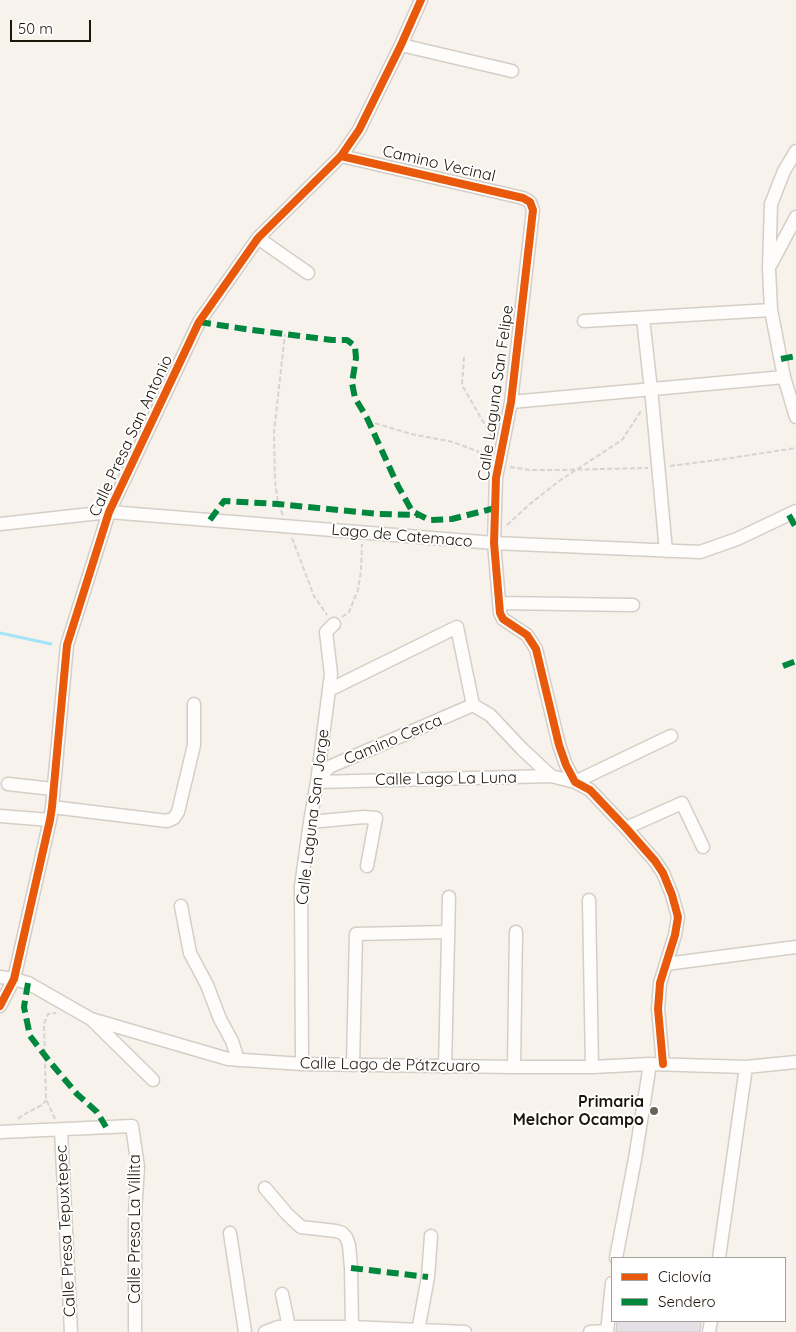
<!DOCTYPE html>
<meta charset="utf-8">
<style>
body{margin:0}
#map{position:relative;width:796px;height:1332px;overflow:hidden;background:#f7f2ec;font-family:Quicksand,sans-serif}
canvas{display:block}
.legend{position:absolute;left:611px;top:1257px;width:175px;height:65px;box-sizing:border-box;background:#fff;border:1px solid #a4a19d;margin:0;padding:6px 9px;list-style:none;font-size:15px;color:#1c1409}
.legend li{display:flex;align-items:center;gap:10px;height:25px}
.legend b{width:25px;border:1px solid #a4a19d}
.scale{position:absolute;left:10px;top:20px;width:81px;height:22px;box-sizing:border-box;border:2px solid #1c1409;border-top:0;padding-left:6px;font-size:15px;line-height:18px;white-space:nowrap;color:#1c1409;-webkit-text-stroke:4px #fff;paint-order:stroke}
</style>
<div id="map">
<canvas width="796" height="1332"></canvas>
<ul class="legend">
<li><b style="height:6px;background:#e8590c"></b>Ciclovía</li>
<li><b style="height:6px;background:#00873e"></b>Sendero</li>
</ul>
<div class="scale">50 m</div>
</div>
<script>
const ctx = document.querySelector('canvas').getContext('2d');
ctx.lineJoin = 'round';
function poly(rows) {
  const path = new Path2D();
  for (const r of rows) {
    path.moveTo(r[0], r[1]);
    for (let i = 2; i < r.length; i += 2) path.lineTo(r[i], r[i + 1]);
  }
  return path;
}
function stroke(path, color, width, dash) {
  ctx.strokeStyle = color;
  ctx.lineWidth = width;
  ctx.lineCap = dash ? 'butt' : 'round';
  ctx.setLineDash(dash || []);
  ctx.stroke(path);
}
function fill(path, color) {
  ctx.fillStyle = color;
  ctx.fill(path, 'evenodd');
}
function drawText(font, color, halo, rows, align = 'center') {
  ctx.font = font + ' Quicksand,sans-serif';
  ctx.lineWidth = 4;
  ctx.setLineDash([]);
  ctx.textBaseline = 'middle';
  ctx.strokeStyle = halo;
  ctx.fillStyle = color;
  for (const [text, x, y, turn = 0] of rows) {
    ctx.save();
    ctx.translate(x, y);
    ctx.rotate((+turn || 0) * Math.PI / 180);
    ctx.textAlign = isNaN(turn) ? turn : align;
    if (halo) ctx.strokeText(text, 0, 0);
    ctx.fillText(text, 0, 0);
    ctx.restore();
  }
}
const stream = poly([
 [0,633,51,644]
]);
const building = poly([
 [617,1321,701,1321,700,1332,616,1332,617,1321]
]);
const path = poly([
 [464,357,462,385,492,437],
 [368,421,411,434,453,442,477,451,487,459],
 [670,466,724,459,796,448],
 [510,467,530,470,559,470,648,468],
 [283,515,278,504,275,481,274,432,285,334],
 [507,525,530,504,559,481,622,440,641,411],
 [292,538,314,596,327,615],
 [342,617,349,612,358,590,361,570,362,544],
 [18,1119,23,1115,42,1105,46,1100],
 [55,1119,46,1099,44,1024,48,1014,56,1013]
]);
const minor = poly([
 [401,45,512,71],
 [796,151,784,171,771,204,769,269,771,310,784,377,796,417],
 [341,156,523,198,530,202,533,210,511,402,496,478,494,543,500,613,503,619,527,635,536,649,559,745,566,765,575,782,590,790,626,828,655,861,663,873,672,895,678,917,675,935,660,983,658,1009,663,1064],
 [258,238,308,273],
 [771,264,796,217],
 [643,318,652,399,666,551],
 [584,321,771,310],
 [511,402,784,377],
 [0,524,109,512,494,543,700,552,737,539,796,511],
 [499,603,633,605],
 [329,690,457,627,473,705,490,715,522,749,551,776],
 [317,781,329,767,473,705],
 [317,782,551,776,575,782,671,736],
 [8,784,53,789],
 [52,807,167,821,174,818,178,812,194,745,194,704],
 [0,816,50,820],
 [310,822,364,817,376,818,367,866],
 [626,828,682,803,703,847],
 [589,900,592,1067],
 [181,906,190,953,207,985,220,1019,232,1041,238,1060],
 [666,964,796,947],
 [0,977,14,979,28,983,91,1019,228,1059,302,1064,514,1067,592,1067,650,1064,746,1067,796,1062],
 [0,1006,14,979,50,820,52,807,67,645,109,512,199,322,258,238,341,156,359,130,401,45,421,0],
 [93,1021,153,1080],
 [302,1064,301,886,310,822,317,782,331,674,326,632,334,624],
 [353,1065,356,934,448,932],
 [445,1067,449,897],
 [514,1067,516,932],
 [61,1130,71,1332],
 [0,1132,132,1126,138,1167,135,1213,135,1332],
 [265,1188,287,1214,301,1227,336,1231,342,1233,346,1237,349,1245,351,1268,352,1327],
 [230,1233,245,1332],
 [616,1258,635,1159,650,1064],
 [719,1258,746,1067],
 [282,1294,289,1327],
 [418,1331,428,1277,431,1236],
 [265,1332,278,1327,352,1327,465,1332],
 [590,1332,607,1331],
 [607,1332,612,1283],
 [709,1332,711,1321]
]);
const quiet = poly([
 [199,322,252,330,332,340,347,340,355,346,356,358,352,383,355,398,367,418,398,486,412,511,429,520,452,519,495,508],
 [781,359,796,356],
 [789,515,796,528],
 [210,520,224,501,278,504,378,514,418,515],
 [783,666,796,661],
 [28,983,24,1007,30,1036,50,1062,77,1094,97,1112,106,1127],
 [351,1268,428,1277]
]);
const cycleway = poly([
 [341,156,523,198,530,202,533,210,511,402,496,478,494,543,500,613,503,619,527,635,536,649,559,745,566,765,575,782,590,790,626,828,655,861,663,873,672,895,678,917,675,935,660,983,658,1009,663,1064],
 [0,1006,14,979,50,820,52,807,67,645,109,512,199,322,258,238,341,156,359,130,401,45,421,0]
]);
const markers = [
 [654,1111,5,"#696258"]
];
const streetNames = [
 ["Camino Vecinal",439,164,13],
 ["Calle Laguna San Felipe",496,393,-82],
 ["Calle Presa San Antonio",131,436,-65],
 ["Lago de Catemaco",402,536,5],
 ["Camino Cerca",393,740,-23],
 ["Calle Lago La Luna",446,779,-1],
 ["Calle Laguna San Jorge",313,817,-83],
 ["Calle Lago de Pátzcuaro",390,1065,1],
 ["Calle Presa La Villita",135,1229,-90],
 ["Calle Presa Tepuxtepec",66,1231,-93]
];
const poiNames = [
 ["Primaria",644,1102],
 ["Melchor Ocampo",644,1120]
];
stroke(stream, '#a3e5f8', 3);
fill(building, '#e4e0e5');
stroke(building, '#cdcace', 1);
stroke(minor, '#d4cec6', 15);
stroke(path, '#d6d4d2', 2, [5, 2.5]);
stroke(minor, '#fefdfc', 12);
stroke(quiet, '#00873e', 6, [12, 6]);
stroke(cycleway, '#e8590c', 8);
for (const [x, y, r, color] of markers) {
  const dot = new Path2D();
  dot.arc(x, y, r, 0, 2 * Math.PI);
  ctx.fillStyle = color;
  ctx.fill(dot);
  stroke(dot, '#fff', 2);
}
drawText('16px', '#1c1409', '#fff', streetNames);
drawText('bold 16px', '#1c1409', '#fff', poiNames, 'right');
</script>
